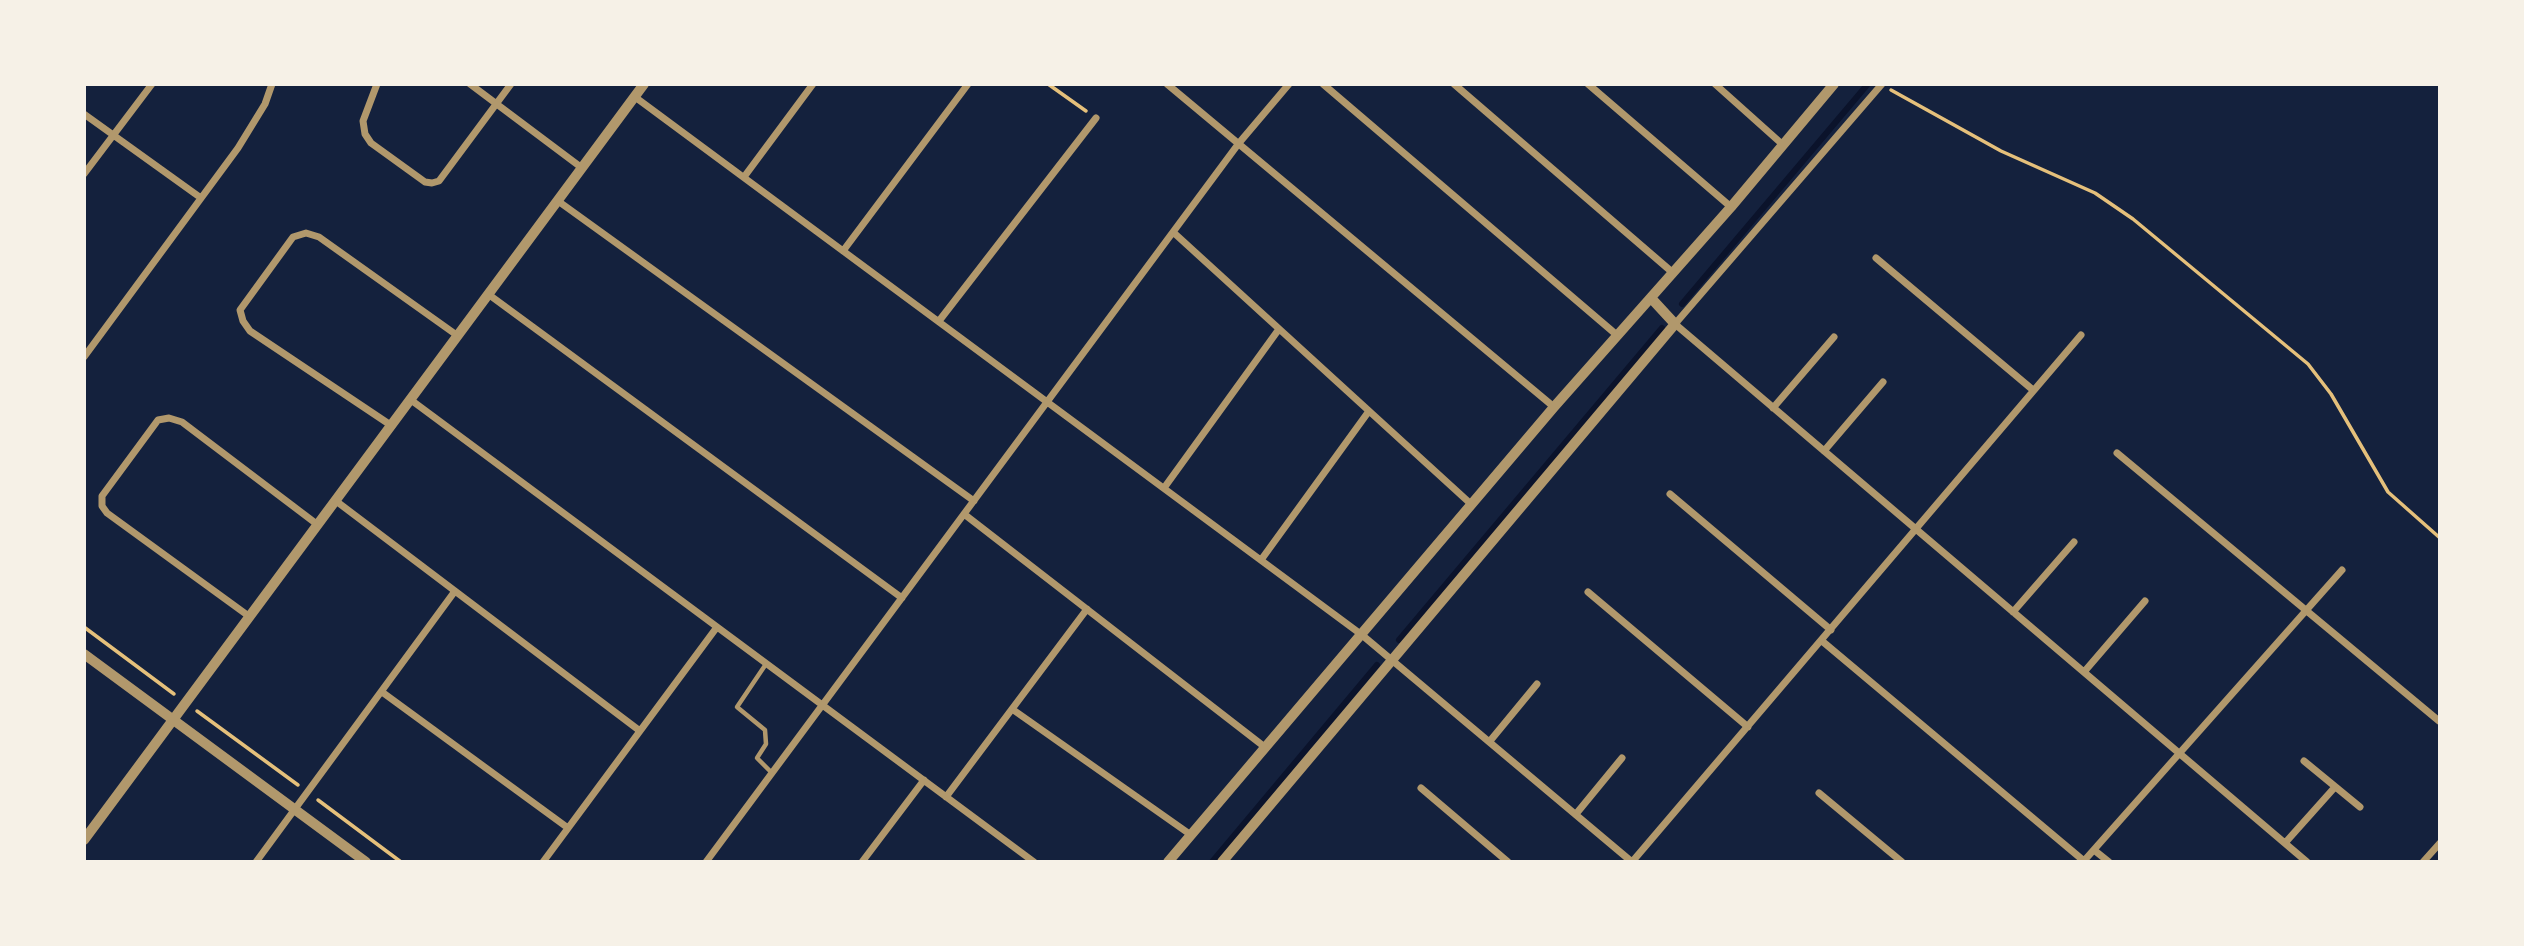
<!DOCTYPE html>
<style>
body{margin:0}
#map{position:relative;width:2524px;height:946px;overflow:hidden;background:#14213d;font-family:Lato,sans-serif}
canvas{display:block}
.frame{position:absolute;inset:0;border:86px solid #f6f1e7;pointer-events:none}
</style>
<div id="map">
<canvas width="2524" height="946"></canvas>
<div class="frame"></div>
</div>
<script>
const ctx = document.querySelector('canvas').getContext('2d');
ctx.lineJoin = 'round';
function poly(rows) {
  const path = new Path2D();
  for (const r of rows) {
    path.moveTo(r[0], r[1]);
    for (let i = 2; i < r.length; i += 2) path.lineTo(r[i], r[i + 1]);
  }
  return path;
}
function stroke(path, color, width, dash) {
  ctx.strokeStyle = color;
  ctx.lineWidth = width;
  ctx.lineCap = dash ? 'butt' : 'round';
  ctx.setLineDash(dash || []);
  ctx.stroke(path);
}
const stream = poly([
 [1682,304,1867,85],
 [1399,640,1662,328],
 [1212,862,1377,665]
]);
const path = poly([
 [1048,84,1086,111],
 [1891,90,2001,151,2095,193,2133,219,2308,364,2331,394,2388,492,2440,538],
 [84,627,174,694],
 [197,711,298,785],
 [318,800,401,862]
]);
const service = poly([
 [766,664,737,707,765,730,766,744,757,758,772,773]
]);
const minor = poly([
 [377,84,363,121,365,134,371,143,425,182,432,183,439,181,511,84],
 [470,84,582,168],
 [1167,84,1554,407],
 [1323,84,1618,336],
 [1454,84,1672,272],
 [1588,84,1731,207],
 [1715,84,1782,144],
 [1882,84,1675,324,2307,862],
 [635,97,1362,635,1632,862],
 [84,114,201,198],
 [84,174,152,84],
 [744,177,813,84],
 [558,201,974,501],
 [1173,232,1472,505],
 [843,251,968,84],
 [1876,258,2033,390],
 [488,294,902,598],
 [939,321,1096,118],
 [84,357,238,148,265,104,272,84],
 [411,400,1034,862],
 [1773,408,1834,337],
 [392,426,250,331,243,321,240,310,293,237,306,233,319,237,458,336],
 [1824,451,1883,382],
 [2117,453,2439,721],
 [1164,488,1279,329],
 [1670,494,1831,630],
 [336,501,640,731],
 [964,514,1266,748],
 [1261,560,1369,411],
 [1588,592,1748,727],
 [2013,612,2074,542],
 [250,617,107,513,102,506,102,496,158,420,169,418,182,422,318,525],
 [1822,641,2084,861],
 [2084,672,2145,601],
 [382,692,568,828],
 [1012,709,1191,835],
 [1490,741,1537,684],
 [2304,761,2360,807],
 [1421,788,1508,862],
 [1819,793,1902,862],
 [946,797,1087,609],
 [1576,814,1622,758],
 [2285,843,2335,787],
 [2094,850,2109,862],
 [256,862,455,591],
 [543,862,717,627],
 [706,862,1239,143,1289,84],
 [862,862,924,780],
 [1632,862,2081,335],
 [2083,862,2342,570],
 [2423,862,2440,843]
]);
const tertiary = poly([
 [84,654,366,862],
 [84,840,644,84],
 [1168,862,1554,407,1731,207,1834,84],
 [1222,862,1675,324,1651,298]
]);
stroke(stream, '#0b132b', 6);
stroke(path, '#e5c07b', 3.5);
stroke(service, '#b1986c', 4.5);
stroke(minor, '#b1986c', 7);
stroke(tertiary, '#b1986c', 10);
</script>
